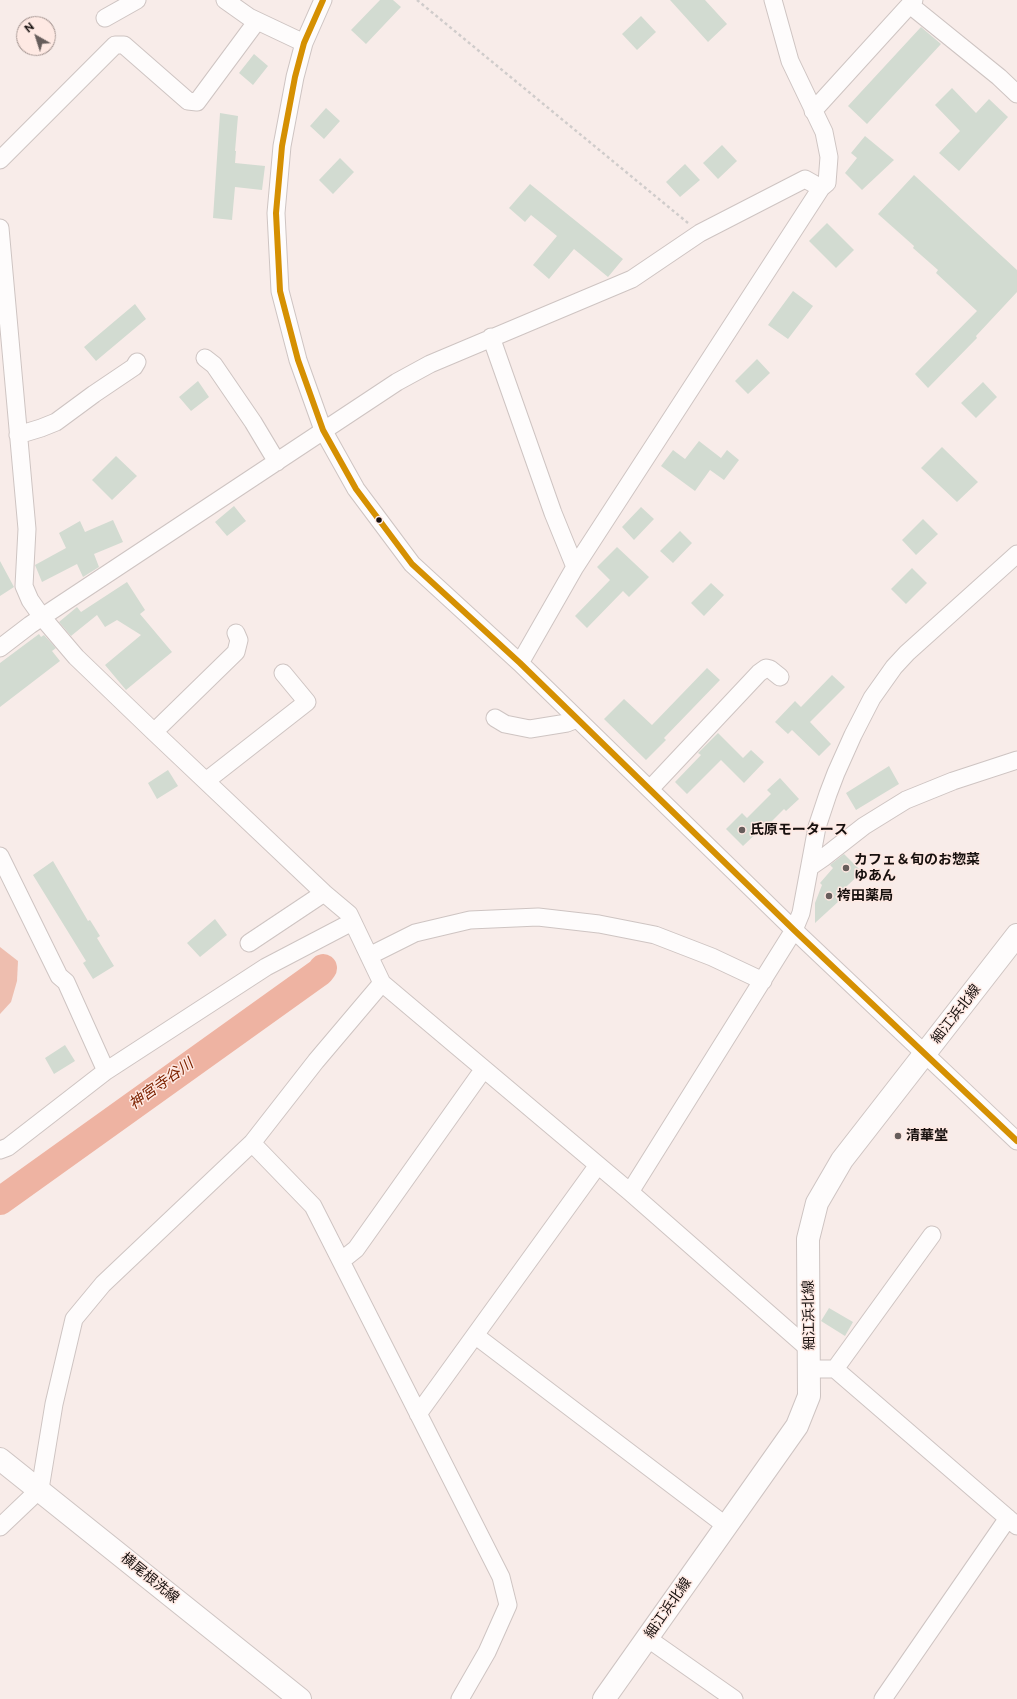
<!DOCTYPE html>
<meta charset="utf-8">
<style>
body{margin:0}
#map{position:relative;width:1017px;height:1699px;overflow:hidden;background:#f8ece9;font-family:"Public Sans",sans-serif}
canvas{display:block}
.north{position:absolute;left:16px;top:16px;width:40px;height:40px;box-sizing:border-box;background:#fee9e3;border:1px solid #a2928e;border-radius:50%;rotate:321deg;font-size:11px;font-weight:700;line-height:16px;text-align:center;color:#17100e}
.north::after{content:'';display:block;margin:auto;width:14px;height:18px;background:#665d5b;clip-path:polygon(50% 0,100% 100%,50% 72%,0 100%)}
</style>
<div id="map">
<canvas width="1017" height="1699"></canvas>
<div class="north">N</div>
</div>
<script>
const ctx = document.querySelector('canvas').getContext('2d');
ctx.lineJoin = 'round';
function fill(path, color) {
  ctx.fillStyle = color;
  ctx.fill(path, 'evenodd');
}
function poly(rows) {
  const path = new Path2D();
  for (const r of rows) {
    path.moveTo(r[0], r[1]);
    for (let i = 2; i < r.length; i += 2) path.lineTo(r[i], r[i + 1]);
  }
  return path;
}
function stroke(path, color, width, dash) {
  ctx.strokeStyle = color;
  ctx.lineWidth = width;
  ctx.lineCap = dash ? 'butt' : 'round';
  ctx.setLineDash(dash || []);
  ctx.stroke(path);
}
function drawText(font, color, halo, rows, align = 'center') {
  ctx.font = font + ' "Public Sans","Noto Sans JP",sans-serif';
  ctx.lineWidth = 3;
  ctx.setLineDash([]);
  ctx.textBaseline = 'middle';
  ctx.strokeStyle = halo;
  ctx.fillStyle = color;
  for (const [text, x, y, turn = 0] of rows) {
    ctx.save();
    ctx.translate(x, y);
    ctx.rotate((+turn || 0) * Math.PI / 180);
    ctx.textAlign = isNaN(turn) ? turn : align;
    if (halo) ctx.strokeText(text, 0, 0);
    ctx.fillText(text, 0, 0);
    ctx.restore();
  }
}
const forest = poly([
 [0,947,18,961,17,981,11,1002,0,1014]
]);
const river = poly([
 [0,1201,320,972,323,968]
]);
const building = poly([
 [380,0,393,0,401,7,366,44,351,30],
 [670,0,705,0,727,24,708,42],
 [641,16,656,32,637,50,622,34],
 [921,27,941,44,867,124,848,106],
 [254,54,268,66,253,85,239,73],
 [952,88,976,113,989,99,1008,117,959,171,939,153,960,131,935,105],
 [326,108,340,121,324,139,310,126],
 [220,113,238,116,235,151,236,151,235,163,265,166,262,190,235,187,232,220,213,218],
 [865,136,894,160,862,190,845,173,857,158,851,153],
 [722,145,737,161,718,179,703,163],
 [340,158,354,172,333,194,319,180],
 [685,164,700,180,680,197,666,182],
 [914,175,1017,270,1017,292,976,336,977,338,928,388,915,374,977,311,936,273,938,270,913,248,914,246,878,214],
 [530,184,623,259,608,277,574,249,549,279,533,265,557,236,531,215,525,222,509,208],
 [827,223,854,250,836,268,809,241],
 [793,291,813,306,788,339,768,325],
 [135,304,146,319,96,361,84,347],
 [757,359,770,373,748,394,735,381],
 [198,381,209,397,191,411,179,397],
 [983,382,997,397,976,418,961,403],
 [699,441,721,458,727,450,739,460,724,480,710,470,695,491,661,466,673,450,685,459],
 [942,447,978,482,957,502,921,468],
 [116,456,137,476,112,500,92,480],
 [234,506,246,521,227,536,215,522],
 [641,507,654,519,634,540,622,527],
 [923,519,938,534,916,555,902,540],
 [113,520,123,542,94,554,99,567,83,577,77,564,42,582,35,565,66,548,59,533,80,521,85,532],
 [680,531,692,543,673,563,660,551],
 [617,547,649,577,629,597,623,591,587,628,575,616,610,580,597,567],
 [0,561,14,587,0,596],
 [912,568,927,583,906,604,891,589],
 [127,582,145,610,140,614,172,652,126,690,105,665,141,635,117,620,105,627,97,615,71,636,59,622,77,607,81,612],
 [711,583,724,595,704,616,691,603],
 [39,634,41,637,44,635,56,648,52,651,60,661,0,707,0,663],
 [707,668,720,680,664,738,666,740,646,760,604,719,624,699,652,725],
 [832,675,845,687,810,722,831,744,819,756,792,730,788,734,775,722,795,701,801,707],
 [718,733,743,758,751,750,764,762,744,783,721,760,687,794,675,782,701,755,698,753],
 [889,766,899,784,856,810,846,793],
 [168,770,178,786,157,799,148,783],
 [780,778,799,799,786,811,784,809,765,828,763,827,743,846,726,829,742,813,747,818,771,794,767,790],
 [844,854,862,872,835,897,839,901,815,923,815,903,822,885,820,883,833,868,830,865],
 [53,861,88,921,90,920,100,936,97,938,114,966,93,979,83,963,86,961,33,875],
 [215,919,227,935,200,957,187,943],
 [65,1045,75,1061,54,1074,45,1058],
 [829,1308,853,1322,845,1336,821,1321]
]);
const path = poly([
 [417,0,688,223]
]);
const minor = poly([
 [225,0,249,17,304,43],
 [323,0,304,43,295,77,282,146,276,213,280,291,298,360,323,430,356,489,412,564,520,663,794,930,1017,1141],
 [910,5,999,77,1017,94],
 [105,18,137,0],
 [813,111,914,0],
 [0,160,115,45,124,45,188,101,197,102,257,21],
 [0,228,27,529,24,586,30,600,42,617,76,657,154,732,324,893,349,914,382,983,630,1192,809,1349],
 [491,337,553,513,575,567],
 [205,358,214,365,253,422,277,462],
 [18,435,41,428,56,422,94,394,134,367,137,362],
 [0,648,30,625,397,382,430,364,632,279,700,233,805,179,821,188],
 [520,663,575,567,821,188,827,183,829,157,824,132,790,61,773,0],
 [495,718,505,724,530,729,567,723,577,719],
 [154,732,236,652,239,640,236,633],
 [206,781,307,702,283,673],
 [650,789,759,673,766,668,770,669,780,677],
 [0,856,59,976,66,982,106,1071],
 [810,867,823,858,864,826,906,800,953,781,1017,760],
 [249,943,324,893],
 [369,956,415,933,470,920,538,917,599,924,655,935,712,957,763,981],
 [252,1143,313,1206,501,1577,508,1605,487,1652,460,1699],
 [0,1150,8,1147,106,1071,266,967,352,922],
 [630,1192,794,930,801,913,817,827,828,794,836,773,853,735,872,698,894,667,907,653,1017,554],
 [341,1261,356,1249,483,1070],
 [476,1336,725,1525],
 [810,1369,835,1369,1017,1526],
 [835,1369,932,1235],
 [418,1414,598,1165],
 [0,1527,40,1489,54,1404,74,1319,103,1284,252,1143,316,1061,382,983],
 [647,1638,734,1699],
 [883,1699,1008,1518]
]);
const major = poly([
 [0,1459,300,1699],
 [604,1699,797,1426,809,1396,808,1239,817,1203,842,1160,1017,935]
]);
const bus1 = poly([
 [323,0,304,43,295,77,282,146,276,213,280,291,298,360,323,430,356,489,412,564,520,663,794,930,1017,1141]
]);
const markers = [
 [379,520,3.5,"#17100e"],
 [742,830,4,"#665d5b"],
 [846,868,4,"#665d5b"],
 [829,896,4,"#665d5b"],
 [898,1136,4,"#665d5b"]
];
const poiNames = [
 ["氏原モータース",750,830],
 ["カフェ＆旬のお惣菜",854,860],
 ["ゆあん",854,876],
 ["袴田薬局",837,896],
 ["清華堂",906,1136]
];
const streetNames = [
 ["細江浜北線",956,1014,-52],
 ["細江浜北線",809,1315,-91],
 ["横尾根洗線",150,1578,39],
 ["細江浜北線",668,1608,-55]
];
const waterNames = [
 ["神宮寺谷川",161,1084,-36]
];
fill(forest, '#eebeaf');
stroke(river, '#eeb3a2', 28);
fill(building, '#d2dbd1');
stroke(minor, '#cec4c2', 19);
stroke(major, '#cec4c2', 24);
stroke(path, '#d0cccb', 2.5, [3, 3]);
stroke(minor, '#fefcfc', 17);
stroke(major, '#fefcfc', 22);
stroke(bus1, '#d59002', 6);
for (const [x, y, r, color] of markers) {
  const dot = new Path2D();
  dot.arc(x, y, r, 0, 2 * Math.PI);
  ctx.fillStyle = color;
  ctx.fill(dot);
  stroke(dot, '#fee9e3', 1.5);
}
drawText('bold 14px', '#17100e', '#fee9e3', poiNames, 'left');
drawText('14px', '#17100e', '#fee9e3', streetNames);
drawText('italic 15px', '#7d2200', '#fee9e3', waterNames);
</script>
